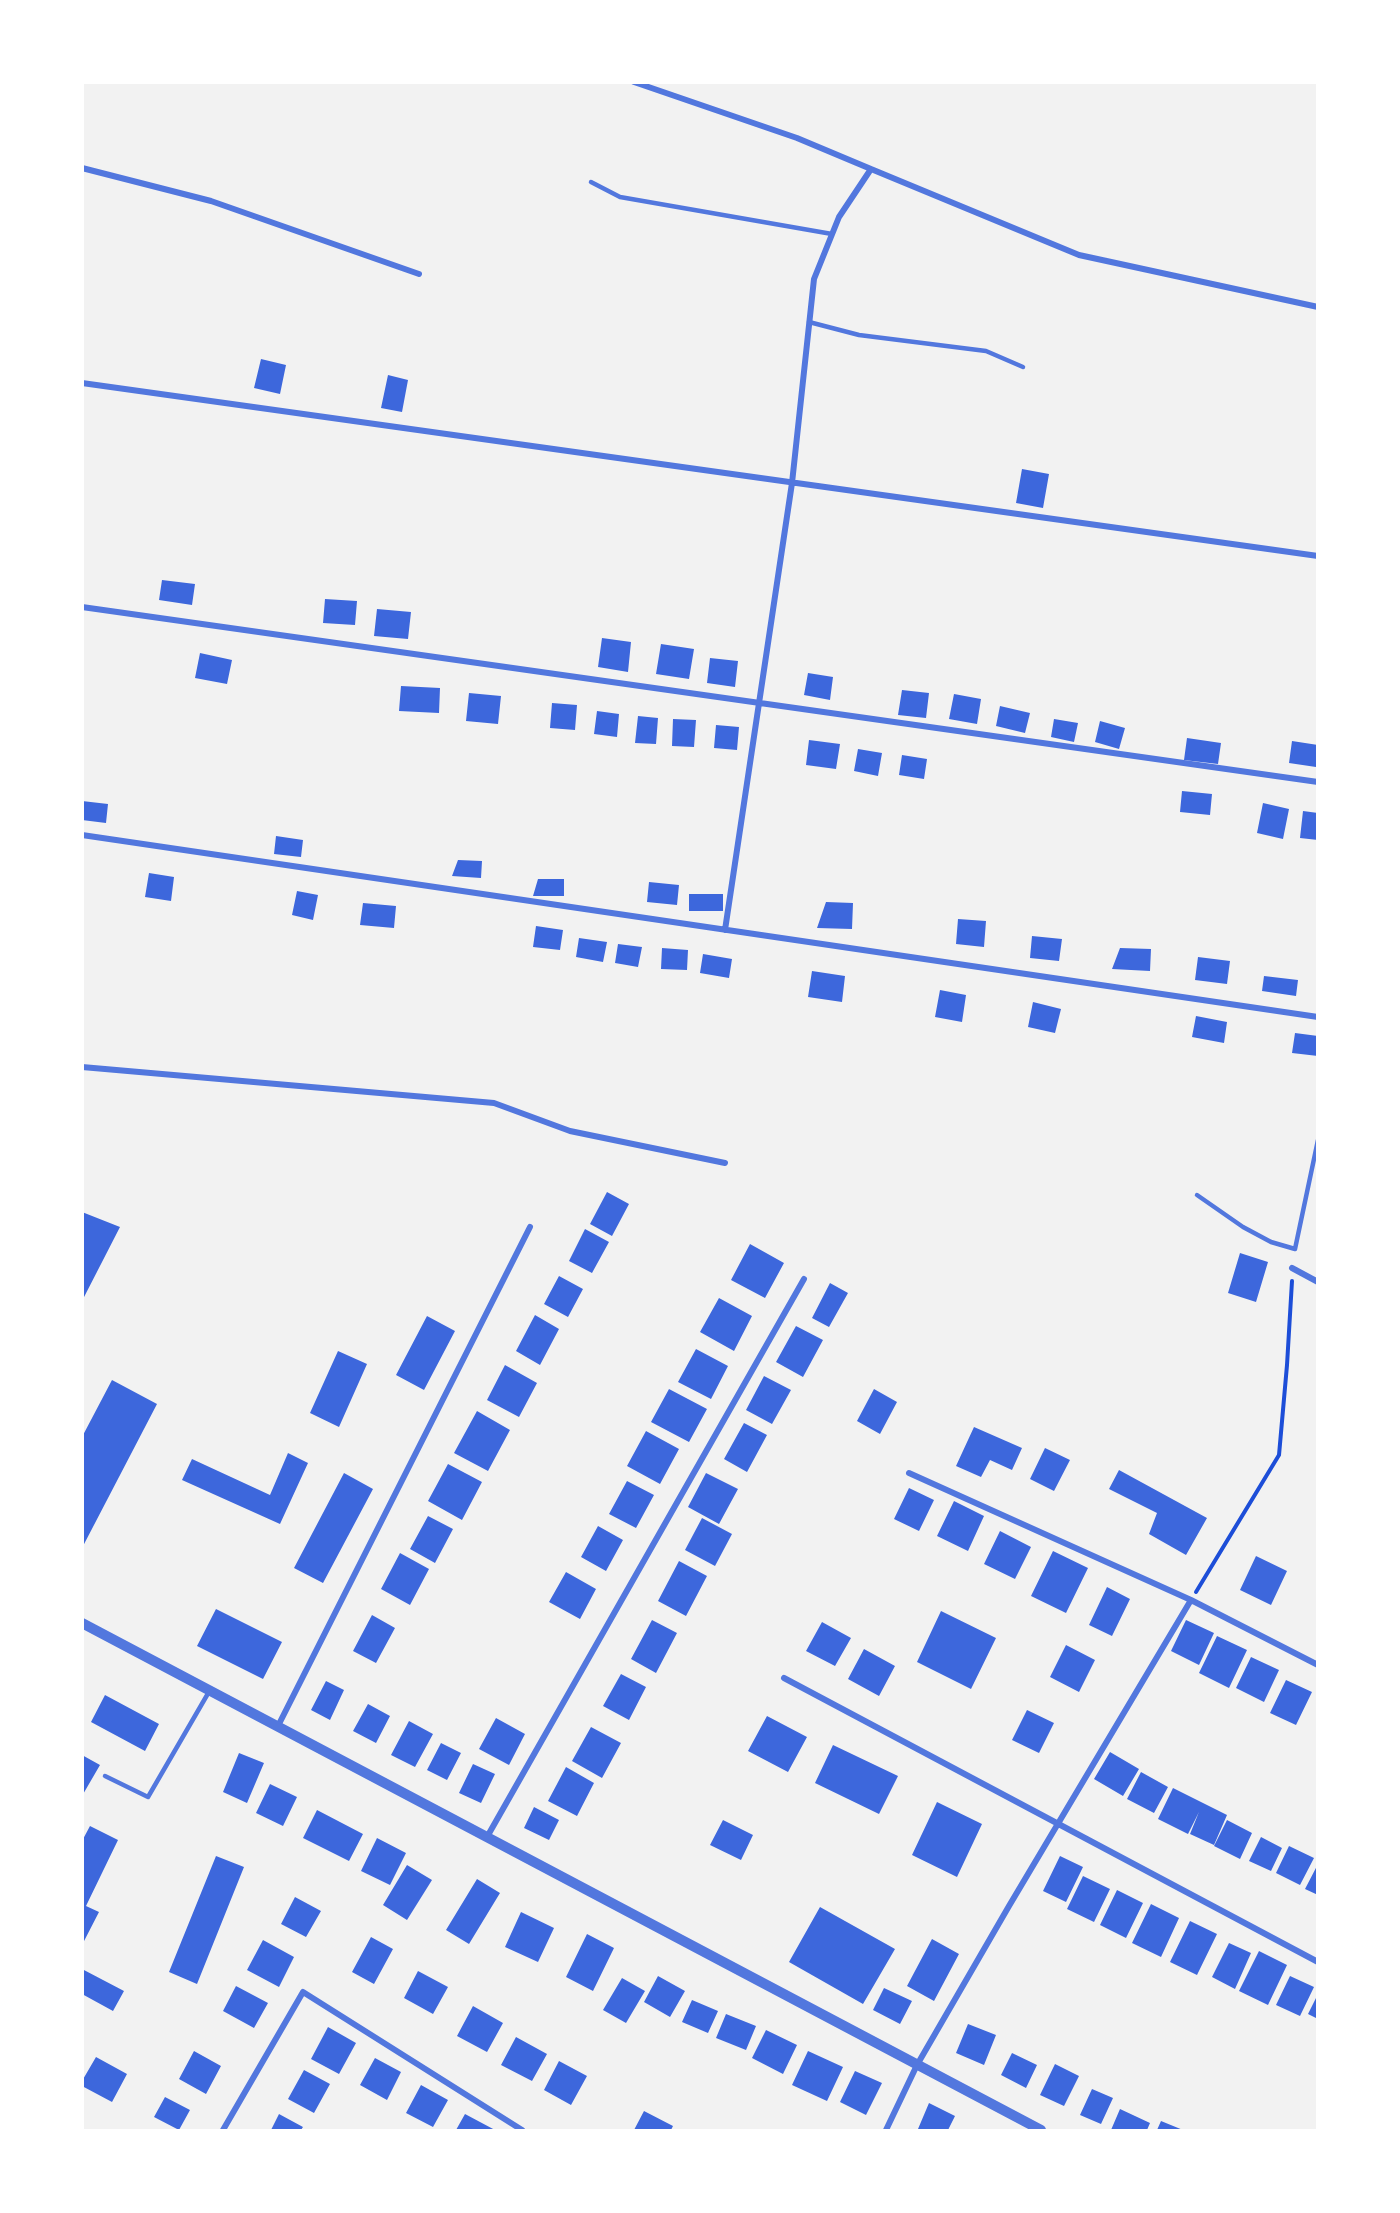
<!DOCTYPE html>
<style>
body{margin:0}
#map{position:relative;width:1400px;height:2213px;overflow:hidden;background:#f2f2f2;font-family:"Nunito Sans",sans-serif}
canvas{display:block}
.frame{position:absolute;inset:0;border:84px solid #fff;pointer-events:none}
</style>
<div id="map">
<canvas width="1400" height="2213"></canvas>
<div class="frame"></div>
</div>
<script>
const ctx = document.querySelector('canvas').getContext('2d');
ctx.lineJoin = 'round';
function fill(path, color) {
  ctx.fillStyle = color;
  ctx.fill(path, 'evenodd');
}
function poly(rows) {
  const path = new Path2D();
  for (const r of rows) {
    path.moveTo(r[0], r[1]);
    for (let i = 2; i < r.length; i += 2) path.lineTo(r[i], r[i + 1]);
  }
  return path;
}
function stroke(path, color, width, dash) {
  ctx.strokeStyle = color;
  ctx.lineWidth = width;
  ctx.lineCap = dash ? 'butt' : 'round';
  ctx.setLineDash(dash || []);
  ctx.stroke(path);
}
const building = poly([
 [261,359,286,365,280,394,254,388],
 [388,375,408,380,402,412,381,408],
 [1022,469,1049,474,1043,508,1016,503],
 [162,580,195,584,192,605,159,600],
 [325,599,357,601,355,625,323,623],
 [377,609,411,612,408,639,374,636],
 [602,638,631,642,628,672,598,667],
 [661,644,694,649,689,679,656,674],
 [200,653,232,660,227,684,195,678],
 [710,658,738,661,735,687,707,683],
 [808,673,833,677,830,700,804,695],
 [401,686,440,688,439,713,399,711],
 [902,690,929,693,926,718,898,715],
 [469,693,501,696,498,724,466,721],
 [954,694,981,699,977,724,949,719],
 [552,703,577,705,575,730,550,728],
 [1000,706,1030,713,1025,733,996,726],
 [597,711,619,714,617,737,594,734],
 [638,716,658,718,656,744,635,743],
 [673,719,696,720,694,747,672,746],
 [1054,719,1078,723,1074,742,1051,737],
 [1100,721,1125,728,1119,749,1095,742],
 [716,725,739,727,737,750,714,748],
 [1187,738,1221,743,1218,764,1184,760],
 [809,740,840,744,836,769,806,765],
 [1292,741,1318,745,1316,767,1289,763],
 [858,749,882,753,878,776,854,771],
 [902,755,927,759,924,779,899,775],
 [1182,791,1212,794,1210,815,1180,812],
 [82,801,108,804,106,823,82,820],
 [1263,803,1289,809,1283,839,1257,833],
 [1303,811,1318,813,1318,840,1300,838],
 [276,836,303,840,301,857,274,854],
 [458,860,482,861,481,878,452,876],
 [149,873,174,877,171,901,145,897],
 [538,879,564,879,564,896,533,896],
 [649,882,679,885,677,905,647,902],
 [297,891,318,895,313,920,292,915],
 [689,894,723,894,723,911,689,911],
 [826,902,853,903,852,929,817,928],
 [363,903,396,906,394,928,360,925],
 [958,919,986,921,984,947,956,944],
 [536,926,563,930,560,950,533,947],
 [1032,936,1062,939,1059,961,1030,958],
 [579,938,607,942,603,962,576,957],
 [618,944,642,947,638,967,615,963],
 [662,948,688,950,687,970,661,969],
 [1120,948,1151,949,1150,971,1112,969],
 [703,954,732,959,729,978,700,973],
 [1198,957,1230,961,1227,984,1195,980],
 [812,971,845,976,842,1002,808,997],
 [1264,976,1298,980,1296,996,1262,991],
 [940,990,966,995,962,1022,935,1017],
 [1033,1002,1061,1009,1055,1033,1028,1027],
 [1196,1016,1227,1022,1224,1043,1192,1037],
 [1295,1033,1318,1036,1318,1056,1292,1053],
 [607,1192,629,1204,612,1236,590,1224],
 [82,1212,120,1227,82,1301],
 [585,1229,609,1242,592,1273,569,1261],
 [750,1244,784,1263,765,1298,731,1280],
 [1240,1253,1268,1262,1256,1302,1228,1293],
 [559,1276,583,1289,568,1317,544,1304],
 [830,1283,848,1293,829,1327,812,1318],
 [719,1298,752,1316,734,1351,700,1332],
 [535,1315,559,1329,540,1365,516,1351],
 [427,1316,455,1331,424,1390,396,1375],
 [796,1326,823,1340,803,1377,776,1362],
 [696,1349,728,1366,711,1399,678,1382],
 [338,1351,367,1364,339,1427,310,1413],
 [505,1365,537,1383,519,1417,487,1400],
 [764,1376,791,1390,772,1424,746,1410],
 [112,1380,157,1404,82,1548,82,1437],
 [669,1389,707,1409,689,1442,651,1422],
 [874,1389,897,1402,880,1434,857,1421],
 [477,1411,510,1430,488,1471,454,1453],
 [744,1423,767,1435,747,1472,724,1459],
 [974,1427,1022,1448,1012,1470,990,1460,981,1477,956,1466],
 [646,1431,679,1449,660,1484,627,1466],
 [1045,1448,1070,1460,1054,1491,1030,1479],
 [288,1453,308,1463,280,1524,182,1480,192,1459,270,1495],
 [448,1464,482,1482,462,1520,428,1501],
 [1119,1470,1207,1518,1186,1555,1149,1534,1157,1513,1109,1489],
 [344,1473,373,1489,323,1583,294,1568],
 [706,1473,738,1489,719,1524,688,1507],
 [627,1481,654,1495,636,1528,609,1514],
 [909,1488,934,1500,919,1531,894,1519],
 [954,1501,984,1516,968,1551,937,1536],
 [428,1516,453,1529,435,1563,410,1549],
 [702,1518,732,1534,715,1566,685,1550],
 [598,1526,623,1540,606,1571,581,1557],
 [1000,1531,1031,1547,1015,1579,984,1564],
 [1053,1551,1088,1568,1066,1613,1031,1596],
 [400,1553,429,1569,410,1605,381,1589],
 [1256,1556,1287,1571,1271,1605,1240,1590],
 [679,1561,707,1576,686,1616,658,1601],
 [566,1572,596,1589,580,1619,549,1602],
 [1107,1587,1130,1599,1112,1636,1089,1625],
 [216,1609,282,1642,263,1679,197,1646],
 [941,1611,996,1638,971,1689,917,1662],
 [372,1615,395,1628,376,1663,353,1651],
 [652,1620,677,1633,656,1673,631,1659],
 [1186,1620,1214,1633,1199,1665,1171,1651],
 [822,1622,851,1638,835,1666,806,1651],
 [1217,1636,1247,1650,1229,1688,1199,1673],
 [1066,1645,1095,1660,1079,1692,1050,1677],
 [864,1649,895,1666,879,1696,848,1679],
 [1251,1657,1279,1670,1264,1702,1236,1688],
 [621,1674,646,1687,629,1720,603,1706],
 [1286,1680,1312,1692,1296,1725,1270,1713],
 [326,1681,344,1690,330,1720,311,1710],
 [105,1695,159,1724,145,1751,91,1722],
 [368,1704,390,1716,376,1743,353,1731],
 [1027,1710,1054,1723,1039,1753,1012,1740],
 [767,1716,807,1737,788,1772,748,1751],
 [496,1718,525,1734,509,1765,479,1749],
 [409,1721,433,1734,415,1767,391,1755],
 [591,1727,621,1743,602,1778,572,1761],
 [441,1743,461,1753,447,1780,427,1770],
 [833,1745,898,1776,879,1814,815,1783],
 [1110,1752,1139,1769,1123,1796,1094,1779],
 [239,1753,264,1763,247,1803,223,1792],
 [82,1755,100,1765,82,1796],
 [473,1764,495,1774,481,1803,459,1793],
 [566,1767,594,1783,577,1816,548,1801],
 [1141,1772,1168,1787,1154,1813,1127,1799],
 [270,1784,297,1797,283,1826,256,1813],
 [1173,1788,1227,1815,1214,1845,1190,1834,1199,1812,1188,1834,1158,1819],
 [937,1802,982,1824,957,1877,912,1855],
 [534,1807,559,1820,549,1840,524,1828],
 [317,1810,363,1834,349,1861,303,1838],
 [723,1820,753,1835,741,1860,710,1845],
 [1227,1820,1252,1833,1240,1859,1214,1846],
 [90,1826,118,1840,86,1906,99,1912,82,1945,82,1841],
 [1261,1837,1282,1848,1271,1871,1249,1861],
 [377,1838,406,1853,390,1885,361,1871],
 [1289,1846,1314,1858,1300,1885,1276,1873],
 [216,1856,244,1867,197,1984,169,1972],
 [1060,1856,1083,1867,1066,1902,1043,1891],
 [1318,1864,1318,1895,1305,1889],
 [407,1865,432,1880,407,1920,383,1905],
 [1083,1876,1110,1889,1094,1922,1067,1909],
 [477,1879,500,1893,469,1944,446,1930],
 [1117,1890,1143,1903,1126,1938,1100,1925],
 [295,1897,321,1911,306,1937,281,1924],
 [1151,1904,1179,1918,1161,1957,1132,1943],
 [820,1907,895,1949,863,2004,789,1962],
 [521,1912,554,1928,538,1962,505,1947],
 [1190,1921,1217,1934,1197,1975,1170,1962],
 [587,1934,614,1948,593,1991,566,1977],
 [371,1937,393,1949,374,1984,352,1972],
 [932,1939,959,1954,934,2001,907,1986],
 [263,1940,294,1957,279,1987,247,1970],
 [1229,1943,1251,1953,1235,1989,1212,1977],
 [1259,1951,1287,1965,1268,2005,1239,1991],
 [82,1969,124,1991,113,2011,82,1994],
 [418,1971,448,1987,433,2014,404,1998],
 [658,1976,685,1991,670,2017,644,2002],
 [1290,1976,1314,1987,1300,2016,1276,2005],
 [622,1978,645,1991,626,2023,603,2010],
 [236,1986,268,2003,254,2028,223,2011],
 [884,1988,912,2001,900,2024,873,2010],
 [1318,1994,1318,2019,1308,2014],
 [692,2000,718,2011,708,2033,682,2022],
 [473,2006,503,2023,487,2052,457,2036],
 [726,2014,756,2026,746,2050,716,2038],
 [968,2024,996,2035,984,2065,956,2053],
 [328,2027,356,2043,339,2074,311,2059],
 [766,2030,797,2045,783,2074,752,2058],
 [516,2037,547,2054,532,2081,501,2065],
 [194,2051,221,2066,206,2094,179,2079],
 [808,2051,843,2067,827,2101,792,2085],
 [1012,2053,1037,2065,1026,2088,1001,2075],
 [96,2057,127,2074,112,2102,82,2086,82,2081],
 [375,2058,401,2072,387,2100,360,2085],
 [559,2061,587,2076,571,2105,544,2090],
 [1055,2064,1079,2076,1064,2106,1040,2095],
 [304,2070,330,2084,314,2113,288,2099],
 [855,2071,882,2083,866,2115,840,2102],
 [421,2085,448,2100,433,2127,406,2113],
 [1092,2089,1113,2098,1101,2124,1080,2115],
 [165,2097,190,2110,179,2130,154,2117],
 [929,2103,955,2116,948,2130,918,2129],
 [1120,2109,1150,2123,1147,2130,1111,2130],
 [644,2111,673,2126,671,2130,634,2130],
 [279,2114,303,2127,301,2130,271,2130],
 [465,2114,495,2130,456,2130],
 [1161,2121,1183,2130,1157,2130]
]);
const path = poly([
 [1196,1592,1279,1455,1287,1365,1292,1281]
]);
const service = poly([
 [591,182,620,197,832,234],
 [809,322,859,335,986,351,1023,367],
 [1197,1195,1243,1227,1271,1242,1295,1249,1318,1140],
 [105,1776,148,1797,210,1690]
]);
const minor = poly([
 [634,82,797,138,871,169],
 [82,168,211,201,419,274],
 [82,383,1318,556],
 [82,607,1318,782],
 [82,835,1318,1017],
 [725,930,792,483,814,279,839,217,871,169,1079,255,1318,307],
 [82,1067,494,1103,570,1131,725,1163],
 [1292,1268,1318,1282],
 [909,1473,1191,1600,1318,1665],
 [784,1678,1318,1962],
 [278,1726,530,1227],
 [487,1837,804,1279],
 [223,2130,303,1992,522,2130],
 [886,2130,917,2065,1009,1906,1191,1600]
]);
const tertiary = poly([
 [82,1623,1041,2130]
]);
fill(building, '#3d67dc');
stroke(path, '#1d4ed8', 4);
stroke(service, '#5277de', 4.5);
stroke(minor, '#5277de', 6);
stroke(tertiary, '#5277de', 10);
</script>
